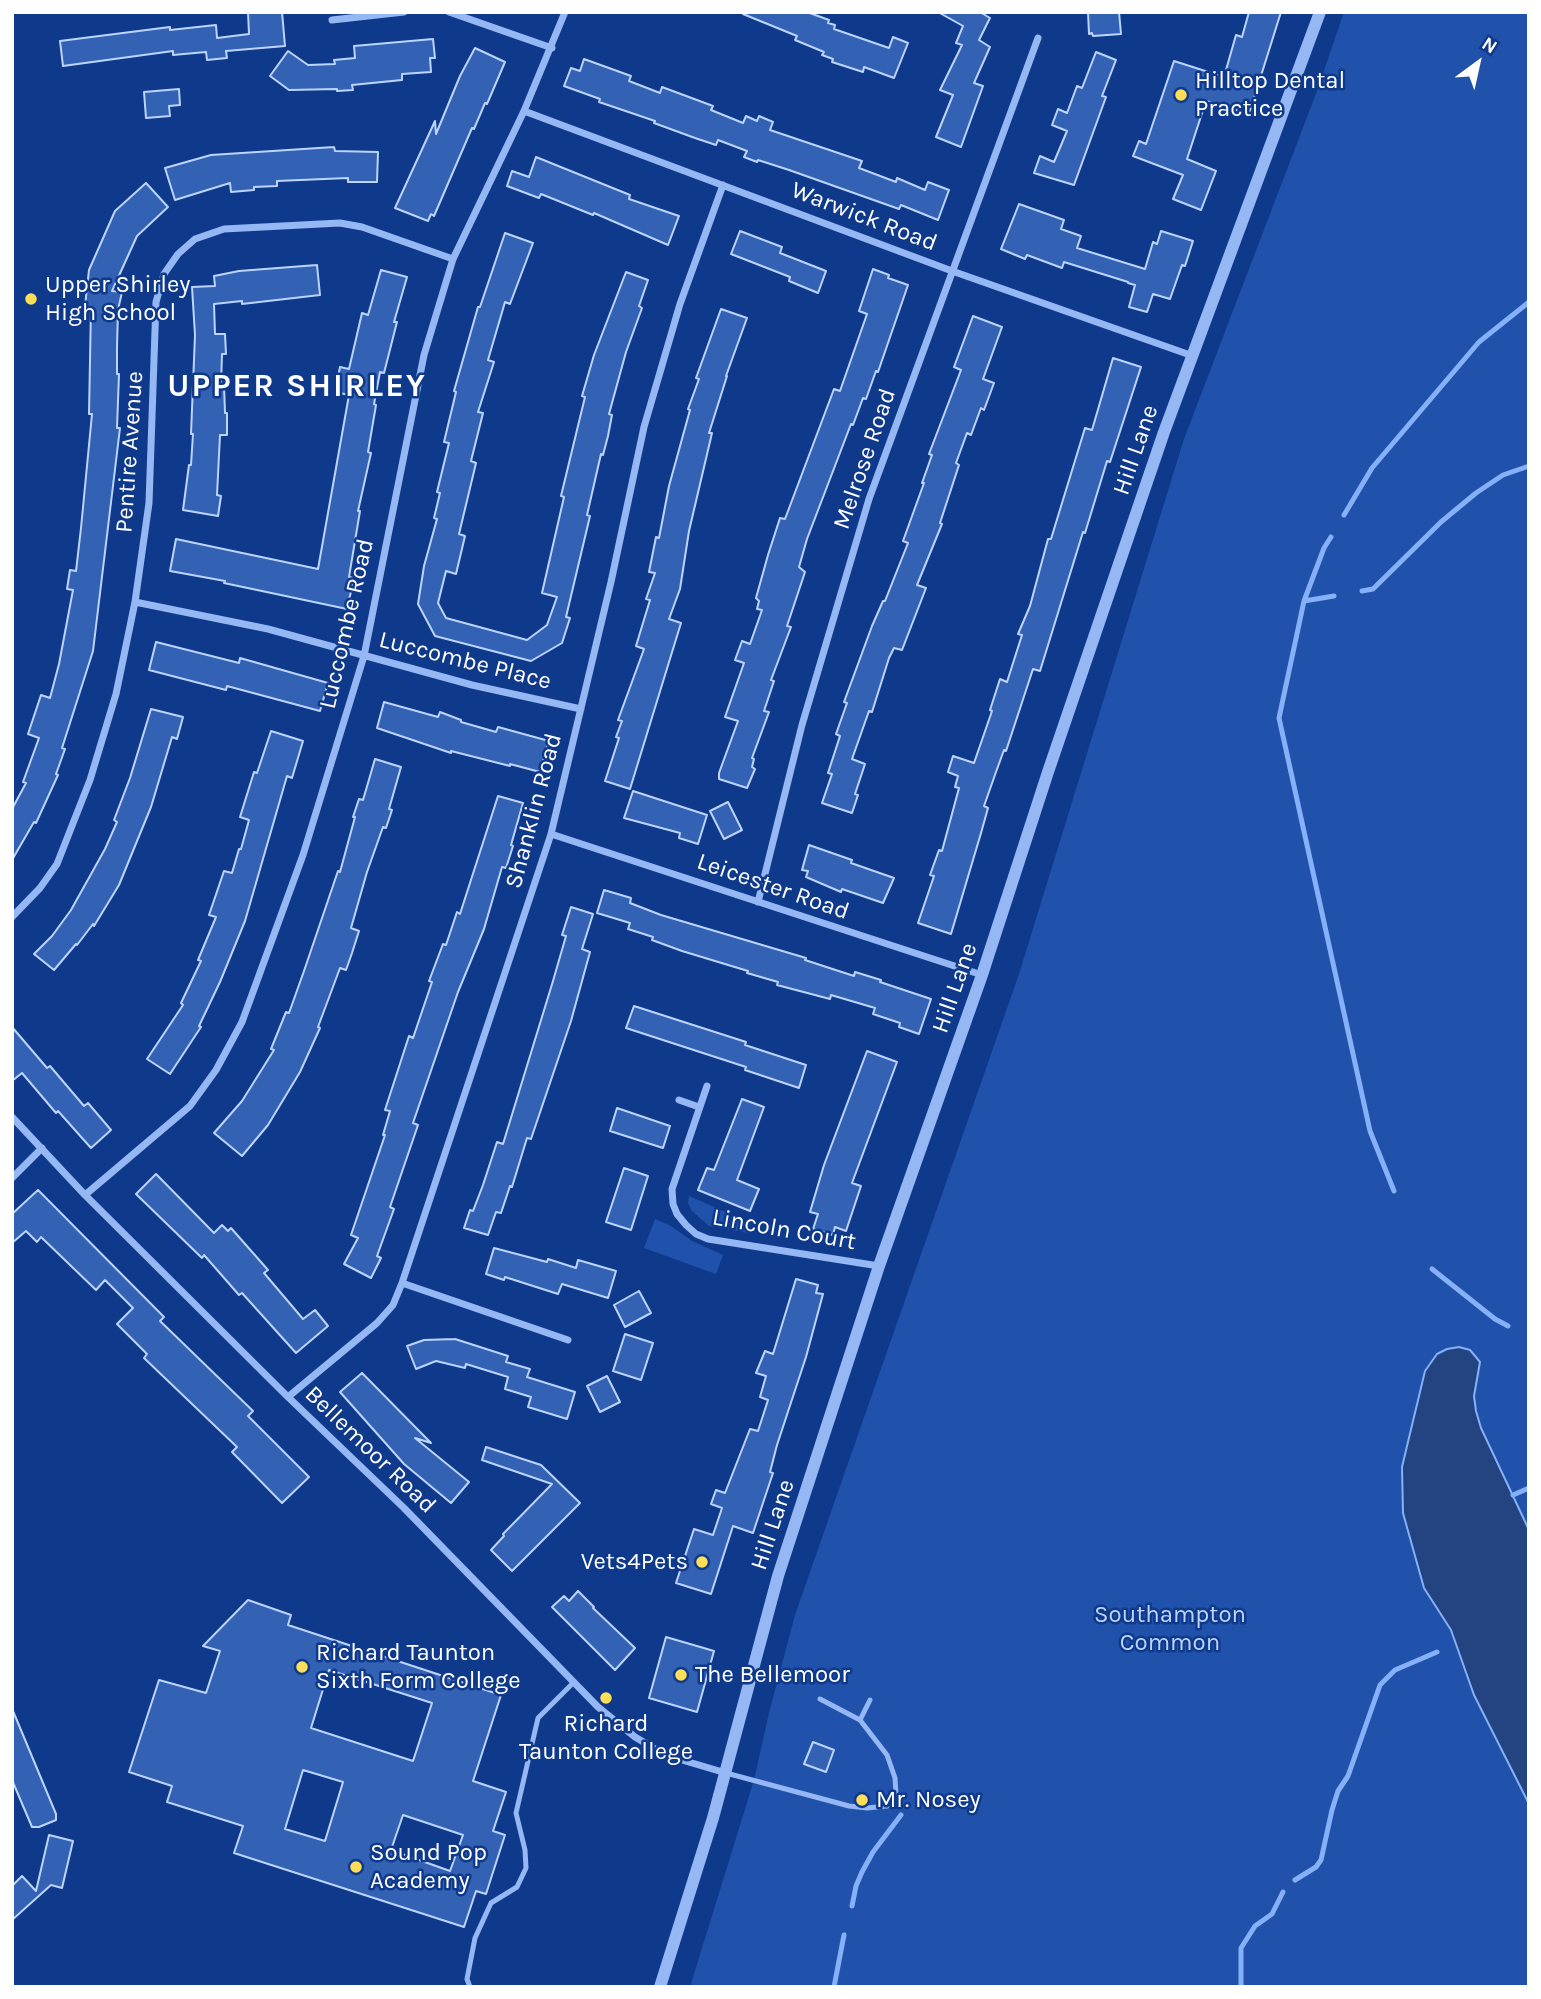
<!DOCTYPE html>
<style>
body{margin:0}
#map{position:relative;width:1541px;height:1999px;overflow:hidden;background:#0f3a8c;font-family:Karla,sans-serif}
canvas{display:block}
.frame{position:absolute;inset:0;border:14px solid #fff;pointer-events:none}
.north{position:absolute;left:1443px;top:28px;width:70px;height:70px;-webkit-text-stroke:5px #0f3a8c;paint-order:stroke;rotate:33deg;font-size:19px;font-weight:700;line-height:28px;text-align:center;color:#fff}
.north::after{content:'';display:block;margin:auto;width:24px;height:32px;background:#fff;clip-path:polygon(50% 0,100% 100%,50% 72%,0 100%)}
</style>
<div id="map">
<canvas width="1541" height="1999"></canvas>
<div class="frame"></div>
<div class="north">N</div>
</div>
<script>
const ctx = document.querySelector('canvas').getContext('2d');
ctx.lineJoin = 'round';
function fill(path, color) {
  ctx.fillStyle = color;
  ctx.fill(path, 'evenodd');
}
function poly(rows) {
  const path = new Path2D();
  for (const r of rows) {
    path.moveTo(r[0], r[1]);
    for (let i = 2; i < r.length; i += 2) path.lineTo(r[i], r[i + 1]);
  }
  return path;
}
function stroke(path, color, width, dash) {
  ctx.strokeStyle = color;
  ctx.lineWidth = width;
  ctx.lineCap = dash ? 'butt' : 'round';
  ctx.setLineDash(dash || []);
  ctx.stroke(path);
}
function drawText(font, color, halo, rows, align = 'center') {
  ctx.font = font + ' Karla,sans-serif';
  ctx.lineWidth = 5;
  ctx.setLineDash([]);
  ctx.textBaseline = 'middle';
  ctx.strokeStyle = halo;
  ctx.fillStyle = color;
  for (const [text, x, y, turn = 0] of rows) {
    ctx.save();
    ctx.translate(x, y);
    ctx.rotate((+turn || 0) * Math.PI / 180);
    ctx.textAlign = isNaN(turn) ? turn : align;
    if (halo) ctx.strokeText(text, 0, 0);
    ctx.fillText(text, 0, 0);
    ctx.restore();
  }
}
const green = poly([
 [1344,12,1529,12,1529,1987,690,1987,754,1780,769,1713,795,1615,1019,974,1184,439,1317,91],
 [689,1196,751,1223,749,1233,709,1226,692,1211,688,1203],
 [655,1219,671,1226,692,1241,723,1255,716,1274,644,1248]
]);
const water = poly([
 [1459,1347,1470,1350,1480,1362,1474,1396,1476,1411,1481,1428,1529,1530,1529,1804,1474,1695,1451,1630,1424,1588,1403,1513,1402,1467,1425,1371,1437,1354,1447,1349,1459,1347]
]);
const stream = poly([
 [1344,515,1372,468,1479,342,1529,302],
 [1362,591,1373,589,1441,522,1476,493,1503,475,1529,466],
 [1334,596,1304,601,1279,718,1370,1131,1394,1191],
 [1304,601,1324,548,1331,537],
 [1432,1269,1495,1319,1508,1326],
 [1513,1495,1529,1488],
 [1295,1880,1316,1867,1321,1860,1332,1810,1338,1791,1348,1776,1380,1685,1395,1670,1437,1652],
 [852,1906,856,1886,862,1872,873,1852,901,1815],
 [834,1987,844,1935],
 [1241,1987,1241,1948,1255,1926,1272,1914,1283,1892]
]);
const building = poly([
 [248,12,282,12,285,46,226,51,227,58,207,60,206,52,173,55,173,51,63,66,60,41,170,27,170,30,216,25,217,38,249,34,248,12],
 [743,12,807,12,829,20,828,23,835,25,834,29,889,48,893,37,908,43,894,78,864,67,863,72,832,62,833,59,822,55,824,52,795,40,797,36,743,14,743,12],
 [938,12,980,12,990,18,979,40,990,47,974,83,983,86,961,147,936,137,953,95,940,90,962,45,956,43,963,26,938,12],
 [1088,12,1119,12,1121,34,1093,36,1092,33,1089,34,1088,12],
 [1249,12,1281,12,1249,114,1206,101,1187,159,1216,171,1201,210,1173,199,1183,175,1133,156,1139,141,1146,144,1174,61,1224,77,1236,35,1242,37,1249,12],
 [433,39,435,58,430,58,431,72,402,74,402,80,352,85,353,90,337,91,337,89,289,90,270,76,288,51,308,65,335,64,334,60,355,58,354,46,433,39],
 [475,48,505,62,487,104,485,103,474,129,472,128,434,216,431,214,428,221,395,208,435,121,436,134,460,76,475,48],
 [1096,52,1116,60,1102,96,1106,97,1074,185,1034,173,1040,156,1054,162,1067,131,1052,125,1058,109,1067,113,1077,86,1082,88,1096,52],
 [584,59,631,76,629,81,660,93,662,87,713,106,711,110,743,123,746,116,757,121,759,116,773,122,770,130,862,161,859,168,896,182,897,178,925,190,928,182,949,190,938,220,901,205,899,209,789,170,758,160,757,162,744,157,747,151,718,140,716,145,695,138,654,123,655,121,599,102,600,99,564,86,571,68,580,71,584,59],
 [179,89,180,105,169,106,170,116,146,118,144,92,179,89],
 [334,147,335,151,378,152,377,182,348,182,348,178,277,181,277,186,254,187,254,190,231,192,230,183,175,200,165,168,211,155,334,147],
 [536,157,630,195,629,199,679,216,668,245,594,213,593,215,541,194,539,198,507,186,512,171,529,177,536,157],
 [146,183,168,207,137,236,112,291,122,292,118,310,117,347,117,374,119,374,117,428,120,428,93,651,62,748,65,749,56,774,58,775,36,823,34,822,12,860,12,809,26,783,23,782,39,738,28,734,41,695,50,698,59,664,73,590,67,589,70,570,76,571,81,528,92,414,89,414,91,307,85,306,89,270,115,211,146,183],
 [1019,204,1064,220,1061,229,1081,236,1077,248,1145,269,1153,242,1157,244,1161,231,1193,241,1185,266,1182,265,1170,299,1153,294,1147,312,1129,307,1135,285,1128,283,1128,282,1064,262,1062,268,1027,255,1025,259,1001,249,1019,204],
 [740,231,782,247,780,253,826,271,818,293,789,281,790,277,731,254,740,231],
 [505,233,533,243,510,304,505,302,488,360,494,362,478,412,483,413,471,461,476,463,459,534,465,536,456,574,446,571,438,603,446,618,527,640,547,625,557,597,542,593,564,497,561,496,585,397,582,396,594,355,626,272,648,280,639,306,642,308,626,352,609,414,612,415,608,436,603,455,601,454,587,515,590,516,566,617,570,618,562,643,531,661,435,636,418,604,424,566,437,519,434,518,440,493,437,492,449,443,444,442,456,392,454,391,478,307,480,307,505,233],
 [317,265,320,295,242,304,242,301,214,304,215,334,225,334,226,354,222,354,221,385,224,385,225,413,227,413,227,435,220,435,217,495,221,496,218,516,183,510,189,465,191,465,193,434,191,434,195,335,192,287,215,286,214,276,239,271,317,265],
 [873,269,889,275,888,278,908,285,878,372,876,371,866,399,863,398,853,425,851,424,807,539,799,567,805,572,787,626,791,627,771,680,774,681,764,711,769,712,752,758,754,759,752,767,755,769,747,788,719,779,719,773,738,721,725,717,744,663,735,660,742,641,750,644,762,610,757,609,759,601,756,598,768,555,780,518,785,519,834,389,840,391,867,314,859,311,873,269],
 [381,270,407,277,394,322,397,322,384,373,380,372,374,404,376,405,368,452,371,453,358,511,360,511,349,577,354,578,347,609,224,583,225,581,170,571,176,539,318,569,349,395,335,392,340,367,349,369,362,313,368,315,381,270],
 [721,309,747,318,726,376,727,376,709,433,712,433,689,531,680,589,669,619,681,623,630,789,605,781,619,738,616,737,622,721,618,720,644,649,636,646,650,600,646,599,655,573,649,572,656,537,659,538,669,486,690,410,688,409,699,379,696,378,721,309],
 [973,316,1002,327,983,379,994,383,984,410,981,408,971,435,967,433,956,463,959,465,940,523,942,524,917,585,926,588,902,650,894,648,889,658,872,712,869,711,852,759,865,764,855,794,858,795,852,813,822,803,832,774,828,773,840,736,836,734,847,703,844,702,872,626,883,601,885,601,908,543,903,541,924,483,922,483,932,455,929,454,961,370,954,367,973,316],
 [1113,358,1141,367,1110,462,1107,461,1085,533,1083,532,1040,671,1033,669,1006,751,1004,750,996,772,984,806,988,808,981,833,951,934,918,923,934,876,930,875,939,850,942,851,959,788,955,787,958,776,948,772,953,756,974,763,992,711,990,710,1000,679,1007,682,1022,635,1018,634,1030,606,1048,539,1051,539,1085,428,1092,430,1113,358],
 [156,642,239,663,240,658,328,683,320,711,227,686,226,690,149,670,156,642],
 [384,702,438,717,440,712,461,720,461,722,496,732,498,727,549,741,540,772,510,764,510,766,451,751,451,753,377,728,384,702],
 [151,709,183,717,177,739,172,737,151,807,119,885,94,926,93,924,77,945,76,944,54,970,34,954,52,936,71,910,105,849,117,822,114,820,130,778,151,709],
 [271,731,303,741,292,778,287,776,245,921,220,982,199,1026,201,1027,170,1074,147,1059,183,1005,181,1003,201,961,198,960,216,917,209,915,224,871,232,873,239,849,241,849,249,820,240,817,254,772,257,773,271,731],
 [375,759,401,767,389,809,392,810,386,828,383,827,367,872,351,928,359,931,352,953,346,970,340,968,318,1027,320,1028,300,1072,268,1125,242,1156,214,1133,242,1101,274,1050,271,1049,286,1012,289,1013,304,971,338,871,340,872,355,817,353,817,359,799,363,800,375,759],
 [633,791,707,815,698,844,679,838,680,833,624,818,633,791],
 [498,796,523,803,511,845,513,846,506,868,502,867,484,929,458,992,413,1123,418,1125,390,1207,394,1209,377,1256,381,1258,371,1278,344,1264,358,1238,351,1235,385,1135,383,1135,390,1111,385,1110,409,1036,413,1038,432,982,429,981,443,944,446,945,457,912,460,914,498,796],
 [728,802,742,830,724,839,710,811,728,802],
 [809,845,852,860,851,863,894,878,883,903,842,889,841,892,806,877,808,871,802,870,809,845],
 [604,890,631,898,630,903,661,915,806,958,805,960,854,976,855,972,881,980,880,982,931,999,919,1034,899,1027,900,1023,873,1014,875,1008,831,995,830,999,777,985,778,982,747,973,748,971,682,951,652,940,653,937,628,929,630,923,597,913,604,890],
 [571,907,593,914,582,949,590,952,571,1021,531,1139,527,1138,512,1187,510,1186,501,1213,496,1212,488,1235,464,1228,470,1210,473,1211,483,1185,497,1142,503,1144,553,981,566,936,562,935,571,907],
 [634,1006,746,1042,745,1045,806,1065,799,1088,745,1070,746,1067,626,1028,634,1006],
 [12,1027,47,1068,50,1066,84,1106,88,1103,111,1130,91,1148,58,1111,56,1113,22,1073,12,1081,12,1027],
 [867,1051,897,1062,852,1183,861,1186,846,1231,835,1227,833,1235,813,1229,818,1214,810,1212,824,1165,867,1051],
 [742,1099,764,1107,737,1180,759,1189,750,1211,698,1190,707,1168,714,1170,742,1099],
 [617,1108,670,1126,663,1148,610,1131,617,1108],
 [624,1168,648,1176,631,1230,606,1222,624,1168],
 [156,1174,214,1233,222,1225,228,1231,231,1228,268,1270,264,1273,303,1319,315,1310,328,1326,296,1353,242,1293,239,1295,204,1255,202,1258,136,1194,156,1174],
 [38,1190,164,1317,160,1321,253,1411,248,1416,309,1477,282,1503,232,1452,237,1447,144,1358,147,1354,117,1324,133,1308,105,1280,96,1290,41,1237,37,1242,26,1231,12,1243,12,1214,38,1190],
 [494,1248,547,1262,548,1259,576,1268,578,1260,616,1271,608,1298,562,1284,558,1294,505,1277,504,1280,486,1274,494,1248],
 [796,1279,818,1285,816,1293,823,1294,806,1357,777,1445,770,1472,773,1473,753,1533,733,1526,711,1594,676,1583,694,1529,713,1535,722,1508,711,1504,716,1490,725,1493,750,1429,758,1431,768,1400,760,1397,766,1376,756,1373,765,1351,773,1354,796,1279],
 [639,1291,651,1313,625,1327,614,1305,639,1291],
 [625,1334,653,1343,641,1380,613,1371,625,1334],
 [455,1339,508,1356,506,1362,530,1369,527,1377,575,1392,567,1419,528,1407,531,1397,505,1389,508,1377,466,1364,465,1368,436,1361,416,1369,407,1346,424,1340,455,1339],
 [362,1373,431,1443,415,1438,469,1482,451,1503,404,1464,340,1392,362,1373],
 [607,1376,620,1402,600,1412,587,1386,607,1376],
 [486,1447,541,1465,580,1503,512,1571,491,1550,504,1536,503,1534,552,1484,482,1460,486,1447],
 [578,1591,594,1607,593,1608,635,1648,615,1670,552,1607,564,1596,569,1601,578,1591],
 [248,1600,291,1615,288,1625,501,1695,473,1781,506,1792,493,1831,505,1835,486,1894,476,1891,464,1927,234,1853,243,1826,167,1802,172,1786,129,1772,159,1680,206,1693,220,1651,203,1646,248,1600],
 [329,1670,432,1703,413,1761,311,1728,329,1670],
 [303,1770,343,1782,325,1841,285,1829,303,1770],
 [403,1815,463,1835,450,1871,391,1850,403,1815],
 [666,1637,714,1651,697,1712,649,1698,666,1637],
 [13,1711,56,1814,56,1820,39,1827,32,1827,12,1780,13,1711],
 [813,1742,834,1750,826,1772,804,1764,813,1742],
 [49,1835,73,1841,62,1888,51,1885,12,1920,12,1886,22,1876,36,1891,49,1835]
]);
const service = poly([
 [860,1720,870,1700],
 [726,1773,849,1806,867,1808,887,1806,896,1794,895,1778,887,1755,860,1720,820,1699],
 [470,1987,467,1979,475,1938,491,1903,517,1887,526,1868,525,1850,516,1813,538,1718,573,1683]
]);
const minor = poly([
 [449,12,552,48],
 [332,20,404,12],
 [524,111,952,271,1193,356],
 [135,602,268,629,472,685,581,709],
 [551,834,982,975],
 [758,902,802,725,869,499,1038,38],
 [12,917,40,888,57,864,90,780,116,694,135,602,149,503,156,302,164,274,178,254,195,239,224,229,340,223,362,227,453,259],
 [707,1086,672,1189,673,1204,677,1214,686,1225,696,1234,708,1239,879,1266],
 [679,1100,699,1107],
 [12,1117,85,1195,288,1397,404,1508,598,1707,635,1737,665,1755,726,1773],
 [12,1178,42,1148],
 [85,1195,190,1106,216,1070,242,1022,303,855,364,656,424,355,453,259,524,111,565,12],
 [402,1283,568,1340],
 [288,1397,377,1323,393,1305,402,1283,551,834,611,582,644,427,680,304,723,185]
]);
const tertiary = poly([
 [660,1987,713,1818,778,1576,879,1266,982,975,1048,772,1164,432,1320,12]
]);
const markers = [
 [1181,95,7,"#ffde57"],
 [31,299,7,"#ffde57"],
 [702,1562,7,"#ffde57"],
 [302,1667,7,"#ffde57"],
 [681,1675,7,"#ffde57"],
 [606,1698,7,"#ffde57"],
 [862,1800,7,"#ffde57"],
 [356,1867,7,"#ffde57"]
];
const poiNames = [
 ["Hilltop Dental",1195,81],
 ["Practice",1195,109],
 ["Upper Shirley",45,285],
 ["High School",45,313],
 ["Vets4Pets",688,1562,"right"],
 ["Richard Taunton",316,1653],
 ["Sixth Form College",316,1681],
 ["The Bellemoor",695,1675],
 ["Richard",606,1724,"center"],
 ["Taunton College",606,1752,"center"],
 ["Mr. Nosey",876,1800],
 ["Sound Pop",370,1853],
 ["Academy",370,1881]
];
const streetNames = [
 ["Warwick Road",864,217,21],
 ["Hill Lane",1136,450,-71],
 ["Pentire Avenue",130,452,-86],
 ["Melrose Road",865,459,-71],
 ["Luccombe Road",347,624,-77],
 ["Luccombe Place",465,661,14],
 ["Shanklin Road",534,811,-75],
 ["Leicester Road",773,887,19],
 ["Hill Lane",955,988,-71],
 ["Lincoln Court",784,1230,10],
 ["Bellemoor Road",370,1450,44],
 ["Hill Lane",773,1525,-72]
];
const parkNames = [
 ["Southampton",1170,1615],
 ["Common",1170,1643]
];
const districtNames = [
 ["UPPER SHIRLEY",297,387]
];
fill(green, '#2052ac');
fill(water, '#234481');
stroke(water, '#86b0f7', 2);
stroke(stream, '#86b0f7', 5);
fill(building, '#3361b4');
stroke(building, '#bcd4fe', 2);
stroke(service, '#95b7f3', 5);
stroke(minor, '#95b7f3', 7);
stroke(tertiary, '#95b7f3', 12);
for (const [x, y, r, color] of markers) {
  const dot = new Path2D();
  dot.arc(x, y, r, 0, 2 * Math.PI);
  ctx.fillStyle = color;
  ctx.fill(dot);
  stroke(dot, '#0f3a8c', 2.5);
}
drawText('24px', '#fff', '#0f3a8c', poiNames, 'left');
drawText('24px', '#fff', '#0f3a8c', streetNames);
drawText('24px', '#bcd4fe', '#0f3a8c', parkNames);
ctx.letterSpacing = '2px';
drawText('bold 32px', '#fff', '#0f3a8c', districtNames);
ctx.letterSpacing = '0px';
</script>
